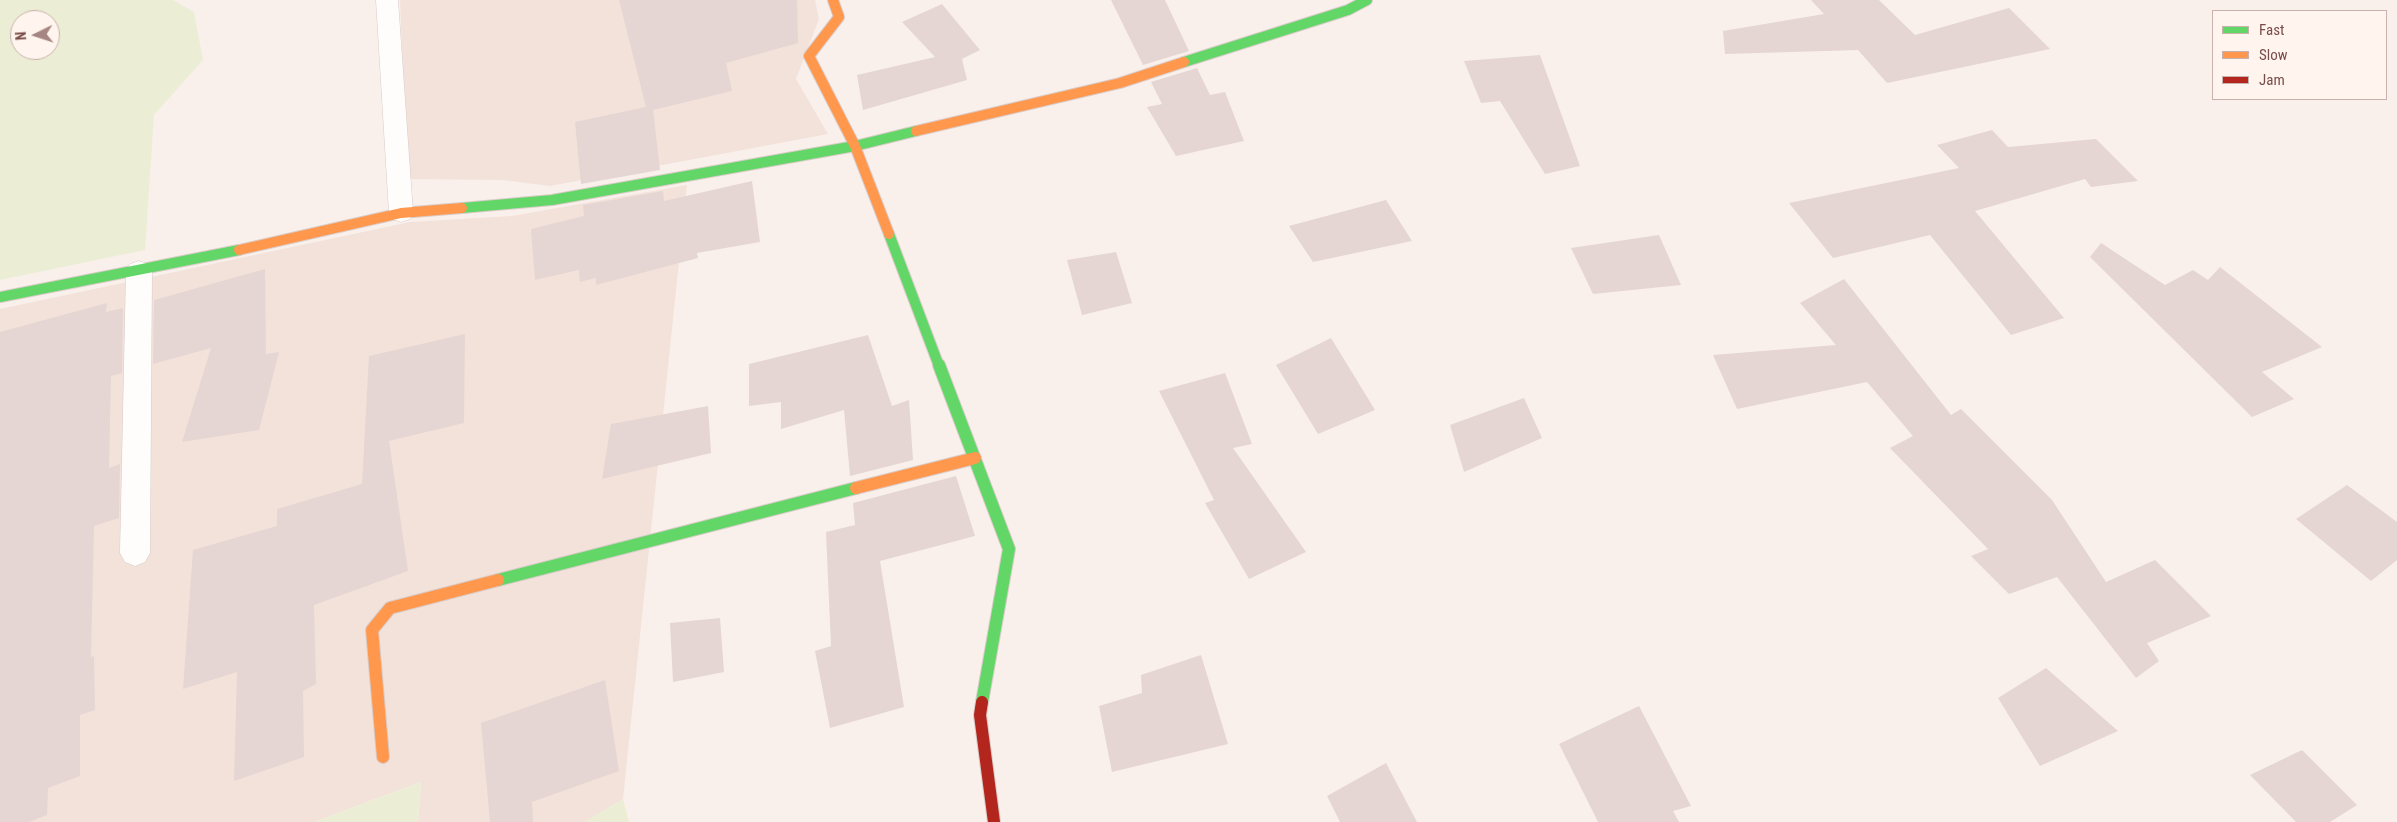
<!DOCTYPE html>
<style>
body{margin:0}
#map{position:relative;width:2397px;height:822px;overflow:hidden;background:#f9f0ec;font-family:"Roboto Condensed",sans-serif}
canvas{display:block}
.legend{position:absolute;left:2212px;top:10px;width:175px;height:90px;box-sizing:border-box;background:#fff4ee;border:1px solid #c9b1ac;margin:0;padding:6px 9px;list-style:none;font-size:15px;color:#794d49}
.legend li{display:flex;align-items:center;gap:10px;height:25px}
.legend b{width:25px;border:1px solid #c9b1ac}
.north{position:absolute;left:10px;top:10px;width:50px;height:50px;box-sizing:border-box;background:#fff4ee;border:1px solid #c9b1ac;border-radius:50%;rotate:266deg;font-size:14px;font-weight:700;line-height:20px;text-align:center;color:#794d49}
.north::after{content:'';display:block;margin:auto;width:18px;height:22px;background:#a68682;clip-path:polygon(50% 0,100% 100%,50% 72%,0 100%)}
</style>
<div id="map">
<canvas width="2397" height="822"></canvas>
<ul class="legend">
<li><b style="height:6px;background:#63d668"></b>Fast</li>
<li><b style="height:6px;background:#ff974d"></b>Slow</li>
<li><b style="height:6px;background:#b3261e"></b>Jam</li>
</ul>
<div class="north">N</div>
</div>
<script>
const ctx = document.querySelector('canvas').getContext('2d');
ctx.lineJoin = 'round';
function fill(path, color) {
  ctx.fillStyle = color;
  ctx.fill(path, 'evenodd');
}
function poly(rows) {
  const path = new Path2D();
  for (const r of rows) {
    path.moveTo(r[0], r[1]);
    for (let i = 2; i < r.length; i += 2) path.lineTo(r[i], r[i + 1]);
  }
  return path;
}
function stroke(path, color, width, dash) {
  ctx.strokeStyle = color;
  ctx.lineWidth = width;
  ctx.lineCap = dash ? 'butt' : 'round';
  ctx.setLineDash(dash || []);
  ctx.stroke(path);
}
const residential = poly([
 [400,0,815,0,819,19,796,79,828,134,550,186,503,180,407,179],
 [687,185,623,799,585,822,418,822,421,782,314,822,0,822,0,309,410,222,512,216]
]);
const green = poly([
 [0,0,173,0,194,12,203,60,154,115,145,250,0,280],
 [20,20,50,20,50,50,20,50],
 [421,782,418,822,314,822],
 [623,799,629,822,585,822]
]);
const building = poly([
 [619,0,797,0,798,43,726,63,732,91,653,110,660,170,581,184,575,122,646,107],
 [1111,0,1165,0,1189,51,1143,65],
 [1811,0,1879,0,1915,35,2009,8,2050,49,1887,83,1858,50,1725,54,1723,31,1824,14],
 [942,4,980,50,962,59,967,80,863,110,857,75,935,57,902,22],
 [1540,55,1580,166,1545,174,1500,101,1481,103,1464,61],
 [1197,68,1210,95,1225,92,1244,141,1176,156,1147,107,1162,104,1151,82],
 [1992,130,2008,147,2096,139,2138,181,2091,187,2085,179,1975,211,2064,318,2011,335,1930,235,1833,258,1789,203,1959,168,1937,145],
 [752,181,760,242,697,253,698,258,596,285,596,278,580,282,579,270,535,280,531,229,584,216,583,205,663,191,664,201],
 [1386,200,1412,241,1313,262,1289,226],
 [1659,235,1681,285,1593,294,1571,248],
 [2101,243,2165,285,2193,270,2208,280,2220,267,2322,347,2262,372,2294,399,2252,417,2090,257],
 [1116,252,1132,303,1082,315,1067,260],
 [265,269,266,354,279,352,259,430,182,442,211,348,153,364,154,300],
 [1844,279,1951,415,1961,409,2052,500,2106,582,2155,560,2211,616,2147,643,2159,661,2136,678,2057,577,2009,594,1971,556,1988,549,1890,448,1913,436,1867,382,1737,409,1713,355,1836,345,1800,303],
 [107,303,106,312,123,308,122,373,111,376,109,468,120,464,119,518,94,526,91,657,94,656,95,710,80,715,80,776,48,788,47,815,29,822,0,822,0,332],
 [465,334,464,423,389,441,408,571,314,605,316,684,303,691,304,757,234,781,237,672,183,689,193,550,277,526,277,509,362,484,369,356],
 [868,335,892,406,909,400,913,460,850,476,844,410,781,429,781,402,749,406,749,364],
 [1331,338,1375,410,1318,434,1276,365],
 [1225,373,1252,444,1233,448,1306,552,1249,579,1205,503,1214,500,1159,391],
 [1524,398,1542,438,1464,472,1450,425],
 [708,406,711,453,602,479,611,424],
 [956,476,975,536,880,561,904,707,830,728,815,651,831,646,826,532,855,525,853,503],
 [2347,485,2397,522,2397,560,2371,581,2296,519],
 [720,618,724,672,673,682,670,623],
 [1201,655,1228,744,1112,772,1099,706,1142,693,1141,675],
 [2046,668,2118,731,2040,766,1998,698],
 [605,680,619,771,532,802,533,822,490,822,481,723],
 [1639,706,1691,806,1673,811,1679,822,1598,822,1559,744],
 [2302,750,2357,805,2330,822,2296,822,2250,775],
 [1386,763,1417,822,1340,822,1327,796]
]);
const street = poly([
 [376,0,398,0,413,213,410,219,401,222,392,219,389,213,376,0],
 [139,261,148,264,152,271,150,553,145,562,135,566,125,562,120,553,126,271,130,264,139,261]
]);
const fastFar1 = poly([
 [1184,62,1348,10,1367,0],
 [462,208,552,200,855,146,916,131],
 [889,234,939,366],
 [0,297,239,250]
]);
const fast = poly([
 [939,365,1009,549,982,702],
 [498,580,856,488]
]);
const slowFar1 = poly([
 [833,0,839,17,809,56,855,146,889,234],
 [916,131,1120,83,1184,62],
 [239,250,401,213,462,208]
]);
const slow = poly([
 [856,488,975,458],
 [383,757,372,630,390,608,498,580]
]);
const jam = poly([
 [982,702,980,715,994,822]
]);
fill(residential, '#f3e2da');
fill(green, '#ebeed5');
fill(building, '#e5d6d3');
stroke(street, '#d8cbc8', 1);
stroke(fastFar1, '#daccc9', 12);
stroke(fast, '#daccc9', 14);
stroke(slowFar1, '#daccc9', 12);
stroke(slow, '#daccc9', 14);
stroke(jam, '#daccc9', 14);
fill(street, '#fefdfc');
stroke(fastFar1, '#63d668', 10);
stroke(fast, '#63d668', 12);
stroke(slowFar1, '#ff974d', 10);
stroke(slow, '#ff974d', 12);
stroke(jam, '#b3261e', 12);
</script>
